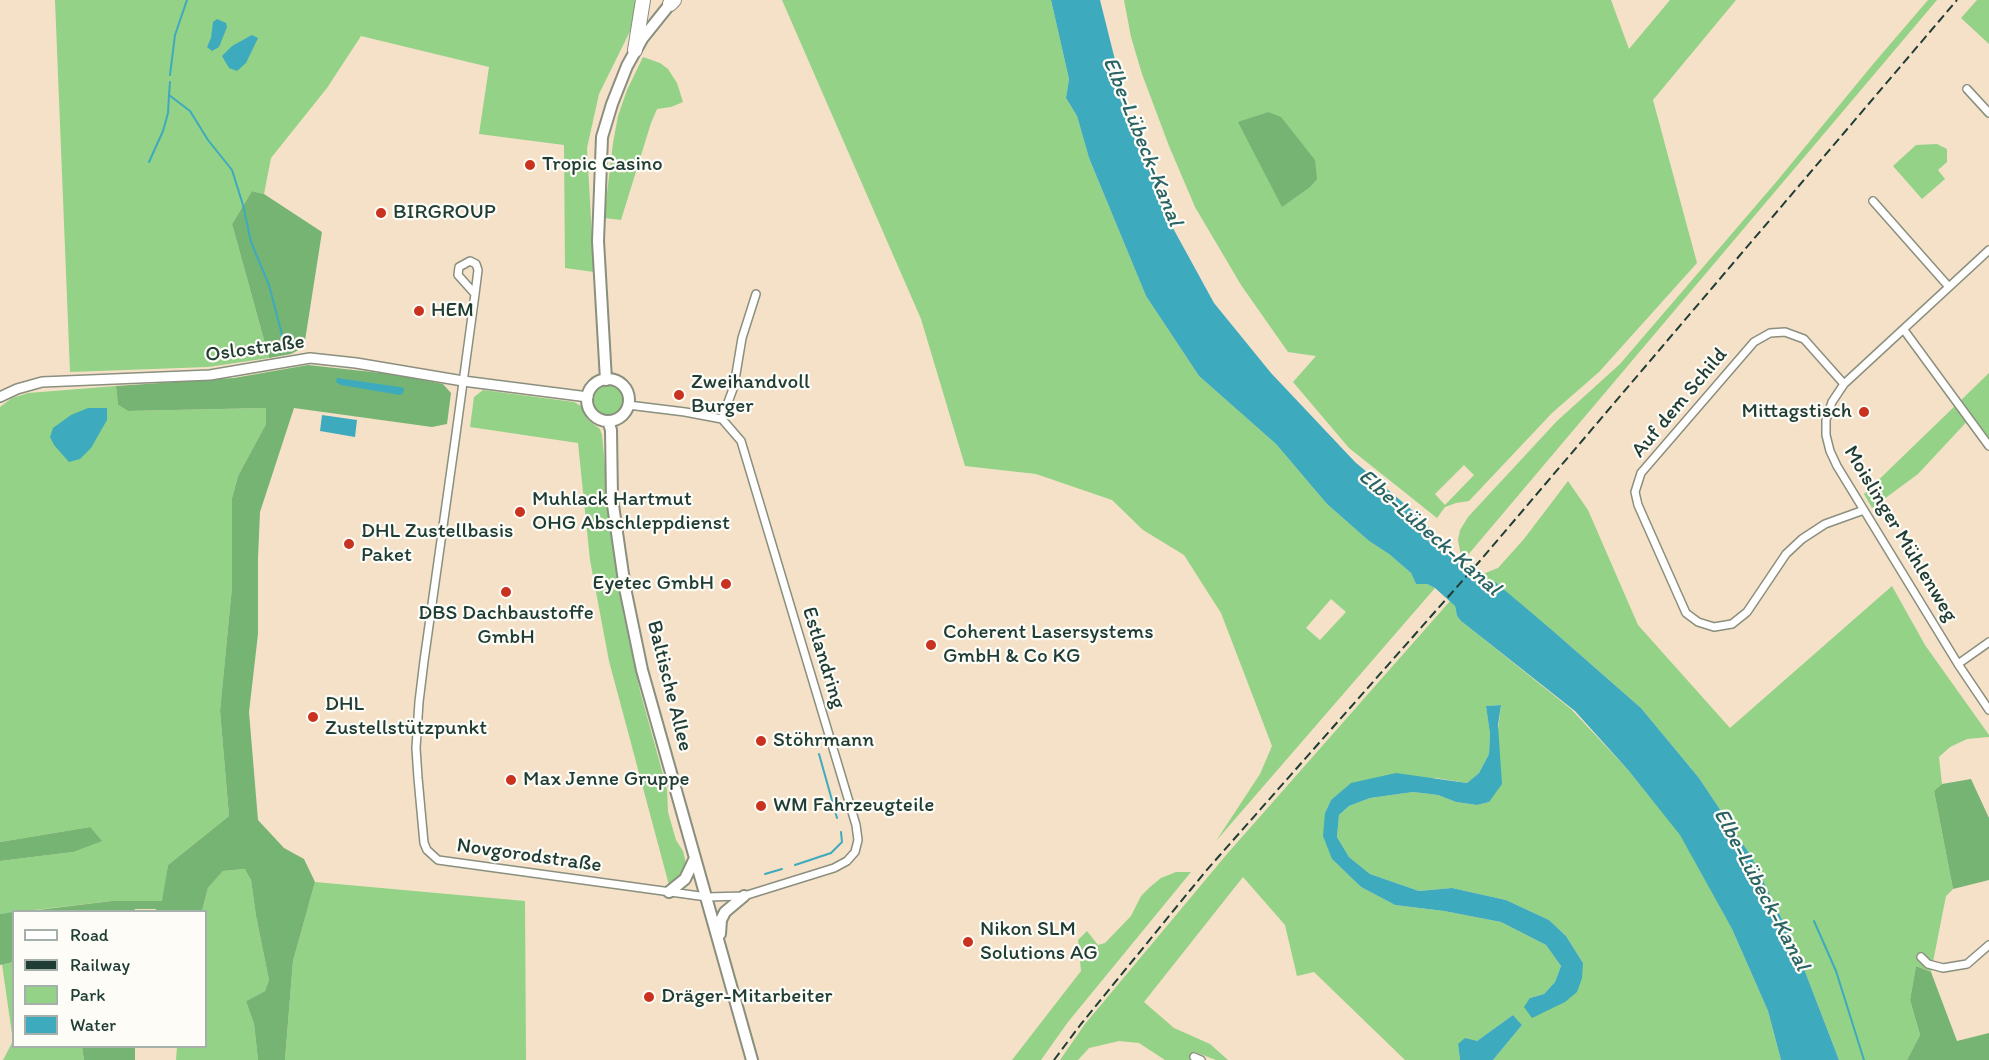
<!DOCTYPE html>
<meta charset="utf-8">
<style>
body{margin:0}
#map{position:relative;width:1989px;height:1060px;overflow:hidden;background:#f5e1c7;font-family:Itim,sans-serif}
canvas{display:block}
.legend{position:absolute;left:12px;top:910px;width:195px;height:138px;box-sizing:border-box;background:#fdfcf7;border:2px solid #a4b0a9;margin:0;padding:8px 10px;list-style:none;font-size:18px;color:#1f3d34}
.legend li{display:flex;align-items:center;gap:12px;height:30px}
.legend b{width:30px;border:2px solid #a4b0a9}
</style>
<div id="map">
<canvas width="1989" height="1060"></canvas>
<ul class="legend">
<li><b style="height:8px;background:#fff"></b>Road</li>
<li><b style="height:8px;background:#1f3d34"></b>Railway</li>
<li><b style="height:16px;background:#93d287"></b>Park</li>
<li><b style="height:16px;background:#3eaabd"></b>Water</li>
</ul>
</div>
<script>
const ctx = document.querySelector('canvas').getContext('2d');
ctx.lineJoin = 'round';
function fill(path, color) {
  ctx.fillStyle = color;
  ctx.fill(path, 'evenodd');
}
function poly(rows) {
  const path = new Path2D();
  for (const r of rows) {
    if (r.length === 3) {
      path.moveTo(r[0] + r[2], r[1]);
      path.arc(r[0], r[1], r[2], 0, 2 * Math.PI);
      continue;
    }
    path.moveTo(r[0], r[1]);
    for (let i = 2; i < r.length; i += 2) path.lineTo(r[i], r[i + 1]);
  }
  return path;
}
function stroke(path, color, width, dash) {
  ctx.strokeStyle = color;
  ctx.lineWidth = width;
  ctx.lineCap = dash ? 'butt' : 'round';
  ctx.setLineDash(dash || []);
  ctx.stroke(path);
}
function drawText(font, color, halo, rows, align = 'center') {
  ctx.font = font + ' Itim,sans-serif';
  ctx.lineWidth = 4.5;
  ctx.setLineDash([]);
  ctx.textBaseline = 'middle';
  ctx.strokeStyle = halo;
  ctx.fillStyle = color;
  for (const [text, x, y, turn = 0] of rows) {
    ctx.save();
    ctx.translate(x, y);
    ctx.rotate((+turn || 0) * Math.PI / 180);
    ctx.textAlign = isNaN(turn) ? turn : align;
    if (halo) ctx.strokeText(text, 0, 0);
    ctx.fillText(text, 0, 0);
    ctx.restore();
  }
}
const green = poly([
 [55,0,639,0,637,17,599,94,587,148,594,272,565,268,564,145,479,134,489,67,361,36,327,88,271,158,264,194,252,191,232,224,269,358,208,367,70,372],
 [782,0,1051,0,1069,79,1066,98,1077,116,1089,158,1146,296,1199,376,1276,444,1327,504,1369,541,1389,554,1411,573,1416,584,1427,584,1435,588,1216,841,1260,774,1272,746,1221,613,1184,555,1143,530,1112,500,1036,474,965,466,921,319],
 [1331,599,1346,612,1320,640,1306,628],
 [1124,0,1611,0,1629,49,1670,0,1736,0,1653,100,1697,263,1599,372,1552,413,1469,501,1456,503,1445,507,1437,518,1349,448,1293,382,1316,356,1288,352,1241,285,1195,207,1169,146,1142,74,1131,37],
 [1268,112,1282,207,1254,117],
 [1464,465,1474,475,1445,505,1435,494],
 [1928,0,1937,0,1467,556,1461,556,1458,540,1460,530,1468,517,1557,421,1620,364,1777,181,1874,63],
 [1977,0,1989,0,1989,44,1961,18],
 [643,57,660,63,668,69,677,83,683,102,671,107,657,109,651,123,621,220,604,218,613,143,618,116,627,90],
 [1937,144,1947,149,1947,162,1938,170,1945,179,1922,199,1893,166,1916,145],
 [1989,373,1989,439,1972,416,1918,474,1872,508,1864,494],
 [609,401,16],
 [116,386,118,405,128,411,266,408,266,424,238,476,232,498,232,587,220,711,229,816,168,865,163,901,112,901,0,914,0,861,73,852,90,827,0,842,0,407,12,398,28,393],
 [483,390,574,402,581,406,588,420,600,429,602,435,614,557,624,617,640,691,667,789,668,812,676,840,683,851,686,863,686,871,675,883,669,885,609,661,590,560,578,443,470,427,474,397],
 [1568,481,1588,510,1638,625,1730,728,1892,586,1925,645,1989,735,1989,737,1967,739,1950,747,1939,757,1942,784,1934,791,1953,889,1946,896,1931,972,1916,966,1910,1000,1920,1035,1907,1060,1839,1060,1796,948,1751,856,1699,778,1641,708,1552,630,1495,583,1475,577,1498,568,1524,539],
 [1450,601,1455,606,1457,616,1461,621,1571,709,1629,771,1680,834,1732,929,1768,1011,1781,1060,1493,1060,1522,1025,1513,1015,1477,1041,1458,1044,1460,1060,1405,1060,1314,972,1297,976,1285,925,1243,877,1144,1002,1174,1028,1210,1044,1228,1060,1216,1060,1195,1052,1192,1060,1165,1060,1139,1043,1119,1041,1089,1048,1078,1060,1060,1060,1085,1024,1227,854],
 [1501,705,1489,802,1477,805,1456,802,1438,795,1413,792,1370,798,1349,806,1339,815,1337,837,1349,857,1370,874,1419,891,1452,888,1506,900,1549,920,1566,936,1583,963,1540,1012,1532,1017,1530,998,1544,994,1555,982,1561,966,1546,945,1501,922,1444,911,1395,905,1361,887,1332,859,1325,813,1331,800,1352,783,1436,778,1467,783,1479,773,1489,754,1490,734,1486,706],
 [246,869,251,880,256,916,269,980,265,991,246,1001,254,1024,258,1060,176,1060,177,1047,206,1046,206,912,202,911,208,888,223,871],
 [1176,872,1191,872,1068,1022,1041,1060,1012,1060,1081,971,1078,940,1087,931,1098,945,1105,943,1131,916,1141,896,1150,887,1161,878],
 [315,882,525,901,526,1060,285,1060,293,961],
 [13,962,14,1046,82,1047,84,1060,3,1060,13,1041,2,964]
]);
const forest = poly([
 [1268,112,1281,117,1315,160,1317,179,1310,187,1282,207,1238,122],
 [252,191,264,194,322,232,304,347,291,354,269,358,232,224],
 [308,365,399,375,443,384,451,393,447,424,432,427,294,408,260,512,258,558,258,634,249,712,258,820,284,848,304,859,315,882,293,961,285,1060,258,1060,254,1024,246,1001,265,991,269,980,256,916,251,880,245,869,223,871,208,888,202,911,156,911,156,909,135,909,134,912,21,912,112,901,162,901,168,865,229,816,220,711,232,587,232,498,238,476,266,424,266,408,128,411,118,405,116,386,234,378],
 [1971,779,1989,818,1989,880,1953,889,1934,791,1942,784],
 [90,827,102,841,73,852,0,861,0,842],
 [13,912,13,962,0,965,0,914],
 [1916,966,1931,972,1957,1041,1989,1033,1989,1060,1907,1060,1920,1035,1910,1000],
 [82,1047,135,1047,135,1060,84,1060]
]);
const water = poly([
 [1051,0,1100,0,1127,108,1174,230,1214,303,1271,373,1355,462,1413,511,1452,551,1455,559,1475,577,1495,582,1552,630,1641,708,1699,778,1751,856,1796,948,1839,1060,1781,1060,1768,1011,1732,929,1680,835,1629,771,1575,711,1461,621,1457,616,1455,606,1435,588,1427,584,1416,584,1411,573,1389,554,1369,541,1327,504,1276,444,1199,376,1146,296,1089,158,1077,116,1066,98,1069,79],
 [217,19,226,23,227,27,219,47,212,51,207,47,211,38,213,22],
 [252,35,258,38,246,63,237,71,229,68,222,56,232,46],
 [337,378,400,387,404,388,403,393,400,395,341,385,336,382],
 [88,408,107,408,107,420,91,448,80,459,69,462,54,445,50,437,53,428,71,415],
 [322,415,357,420,355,437,320,431],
 [1501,705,1498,725,1502,784,1489,802,1477,805,1456,802,1438,795,1413,792,1370,798,1349,806,1339,815,1337,837,1349,857,1370,874,1419,891,1452,888,1506,900,1549,920,1566,936,1583,963,1582,978,1577,992,1565,1002,1532,1018,1524,1007,1530,998,1544,994,1555,982,1561,966,1546,945,1501,922,1444,911,1395,905,1361,887,1332,859,1323,836,1325,813,1331,800,1351,783,1396,773,1467,783,1479,773,1489,754,1490,734,1486,706],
 [1513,1015,1522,1025,1493,1060,1460,1060,1458,1044,1465,1038,1477,1041]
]);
const stream = poly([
 [170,75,175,35,187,0],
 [170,82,169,95,190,111,208,140,232,170,243,205,251,242,269,285,286,350],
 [149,162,163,131,168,113,169,95],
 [819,754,837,818],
 [795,865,831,853,842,842,841,832],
 [765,874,782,869],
 [1814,921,1836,971,1864,1060]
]);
const minor = poly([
 [1967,89,1989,113],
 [1873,201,1949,287],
 [1989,250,1844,384,1832,402,1826,420,1826,435,1830,451,1837,466,1958,664,1989,710],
 [475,294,458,275,459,267,470,261,476,264,478,270,475,294,456,434,424,661,419,702,416,748,418,778,424,843,427,850,438,860,707,897,744,896,834,868,847,861,855,852,858,840,856,825,741,441,722,419,685,412,628,405],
 [1904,330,1989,446],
 [1844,384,1804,339,1785,332,1770,333,1754,342,1641,473,1635,492,1638,505,1686,613,1698,622,1714,627,1732,624,1747,612,1786,554,1802,539,1825,524,1864,510],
 [722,419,734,386,742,338,756,294],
 [1958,664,1989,642],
 [1921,957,1928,964,1943,968,1967,964,1989,945],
 [1194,1057,1201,1060]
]);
const tertiary = poly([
 [0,397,17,389,42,382,210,375,310,358,356,363,463,381,588,397]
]);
const secondary = poly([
 [608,400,21],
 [606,380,598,241,602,137,612,104,627,66,642,39,670,4],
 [608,421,611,430,612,498,625,588,642,670,752,1060],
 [669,892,685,879,695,858],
 [720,934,721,920,725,912,744,896]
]);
const motorway = poly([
 [670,4,674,0],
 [635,50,643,0]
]);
const rail = poly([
 [1054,1060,1081,1024,1205,872,1479,562,1957,0]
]);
const markers = [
 [530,165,6,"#c8321e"],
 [381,213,6,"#c8321e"],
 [419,311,6,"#c8321e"],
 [679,395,6,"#c8321e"],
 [1864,412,6,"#c8321e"],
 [520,512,6,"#c8321e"],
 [349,544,6,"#c8321e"],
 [726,584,6,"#c8321e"],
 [506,592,6,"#c8321e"],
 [931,645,6,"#c8321e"],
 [313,717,6,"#c8321e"],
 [761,741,6,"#c8321e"],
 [511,780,6,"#c8321e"],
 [761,806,6,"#c8321e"],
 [968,942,6,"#c8321e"],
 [649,997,6,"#c8321e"]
];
const poiNames = [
 ["Tropic Casino",542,165],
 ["BIRGROUP",393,213],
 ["HEM",431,311],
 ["Zweihandvoll",691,383],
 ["Burger",691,407],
 ["Mittagstisch",1852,412,"right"],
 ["Muhlack Hartmut",532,500],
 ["OHG Abschleppdienst",532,524],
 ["DHL Zustellbasis",361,532],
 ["Paket",361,556],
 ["Eyetec GmbH",714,584,"right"],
 ["DBS Dachbaustoffe",506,614,"center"],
 ["GmbH",506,638,"center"],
 ["Coherent Lasersystems",943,633],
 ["GmbH & Co KG",943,657],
 ["DHL",325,705],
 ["Zustellstützpunkt",325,729],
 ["Stöhrmann",773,741],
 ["Max Jenne Gruppe",523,780],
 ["WM Fahrzeugteile",773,806],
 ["Nikon SLM",980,930],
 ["Solutions AG",980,954],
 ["Dräger-Mitarbeiter",661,997]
];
const streetNames = [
 ["Oslostraße",255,349,-8],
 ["Auf dem Schild",1680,403,-50],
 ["Moislinger Mühlenweg",1900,534,59],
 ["Estlandring",823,658,73],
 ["Baltische Allee",669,686,76],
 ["Novgorodstraße",529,856,8]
];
const waterNames = [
 ["Elbe-Lübeck-Kanal",1142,142,68],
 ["Elbe-Lübeck-Kanal",1429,533,41],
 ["Elbe-Lübeck-Kanal",1761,890,62]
];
fill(green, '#93d287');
fill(forest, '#76b474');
fill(water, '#3eaabd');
stroke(stream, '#3eaabd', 2);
stroke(minor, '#8a8f7e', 10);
stroke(tertiary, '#8a8f7e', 12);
stroke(secondary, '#8a8f7e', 14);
stroke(motorway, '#8a8f7e', 16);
stroke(minor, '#fff', 7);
stroke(tertiary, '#fff', 9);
stroke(secondary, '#fff', 10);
stroke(motorway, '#fff', 14);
stroke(rail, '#1f3d34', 2, [9, 4.5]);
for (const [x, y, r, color] of markers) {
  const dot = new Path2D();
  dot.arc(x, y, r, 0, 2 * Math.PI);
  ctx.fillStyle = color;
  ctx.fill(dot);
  stroke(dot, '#fdfcf7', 2);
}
drawText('21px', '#1f3d34', '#fdfcf7', poiNames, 'left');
drawText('21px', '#1f3d34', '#fdfcf7', streetNames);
drawText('italic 22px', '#2a6364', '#fdfcf7', waterNames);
</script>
